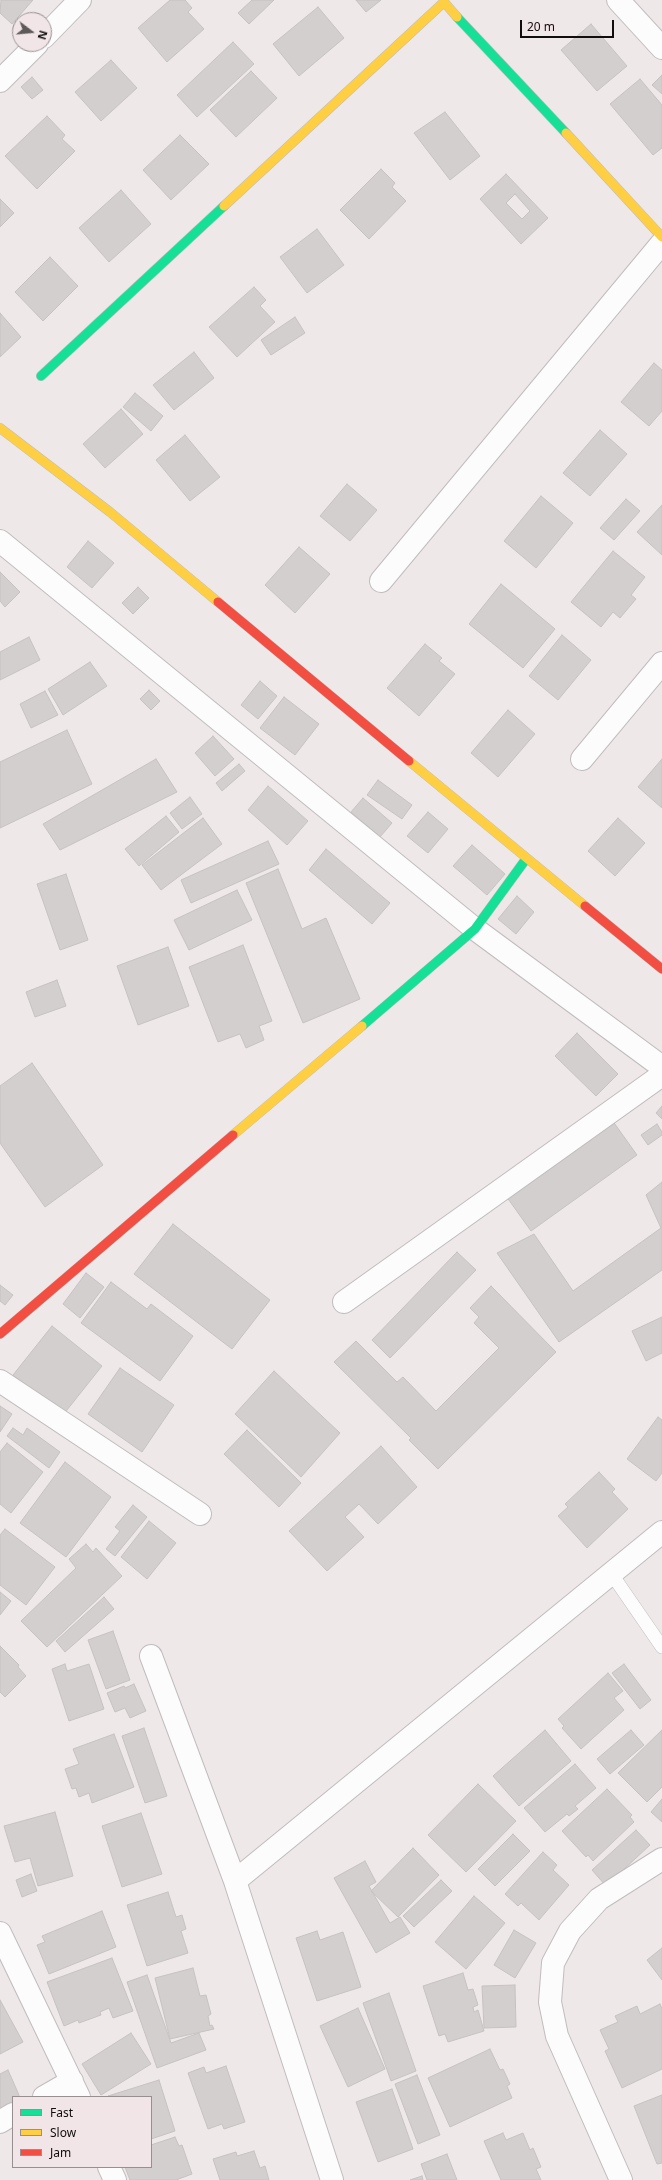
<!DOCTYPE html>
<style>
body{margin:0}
#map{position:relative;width:662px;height:2180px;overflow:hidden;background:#eee8e9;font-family:"Noto Sans",sans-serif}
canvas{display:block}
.legend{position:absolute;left:12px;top:2096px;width:140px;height:72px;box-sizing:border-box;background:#f1e5e7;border:1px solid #978f90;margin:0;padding:5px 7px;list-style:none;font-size:12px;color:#110d0d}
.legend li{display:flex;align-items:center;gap:8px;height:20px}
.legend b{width:20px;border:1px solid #978f90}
.north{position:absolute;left:12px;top:12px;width:40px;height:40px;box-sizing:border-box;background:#f1e5e7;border:1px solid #978f90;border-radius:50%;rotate:106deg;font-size:11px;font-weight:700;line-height:16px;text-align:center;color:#110d0d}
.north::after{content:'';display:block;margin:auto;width:14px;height:18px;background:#5e5a5a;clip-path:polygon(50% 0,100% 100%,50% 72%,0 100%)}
.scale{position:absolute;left:520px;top:20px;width:94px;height:18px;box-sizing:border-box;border:2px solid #110d0d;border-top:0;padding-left:5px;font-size:12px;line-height:14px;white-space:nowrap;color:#110d0d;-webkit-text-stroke:3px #f1e5e7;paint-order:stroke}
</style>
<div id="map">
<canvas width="662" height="2180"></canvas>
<ul class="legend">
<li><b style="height:5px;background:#16e098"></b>Fast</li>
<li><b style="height:5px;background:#ffcf43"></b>Slow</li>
<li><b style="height:5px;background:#f24e42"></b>Jam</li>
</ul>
<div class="north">N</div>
<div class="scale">20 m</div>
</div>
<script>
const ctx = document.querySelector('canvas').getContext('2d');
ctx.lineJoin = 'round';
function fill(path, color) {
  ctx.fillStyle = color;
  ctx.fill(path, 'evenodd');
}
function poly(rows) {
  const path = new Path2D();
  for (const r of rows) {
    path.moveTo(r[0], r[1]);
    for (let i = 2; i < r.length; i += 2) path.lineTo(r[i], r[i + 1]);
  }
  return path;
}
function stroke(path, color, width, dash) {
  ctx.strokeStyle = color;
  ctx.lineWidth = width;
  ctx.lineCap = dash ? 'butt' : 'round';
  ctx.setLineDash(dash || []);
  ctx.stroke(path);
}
const building = poly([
 [1,0,33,0,12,24,0,13,1,0],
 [170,0,185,0,192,8,188,12,204,29,167,62,138,28,170,0],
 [252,0,274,0,249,24,238,13,252,0],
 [356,0,381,0,366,12,356,0],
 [318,7,344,38,299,76,273,44,318,7],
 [591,24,627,66,597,91,561,50,591,24],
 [233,42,254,64,197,117,177,95,233,42],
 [111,60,137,88,101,121,75,92,111,60],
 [251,71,277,98,236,137,210,110,251,71],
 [662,75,662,94,652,85,662,75],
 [32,77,43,90,32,99,21,87,32,77],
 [640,79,662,105,662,148,653,155,610,104,640,79],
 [445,112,480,156,450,180,414,133,445,112],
 [47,116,65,135,62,139,75,151,37,189,5,156,47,116],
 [180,135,209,164,171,200,143,170,180,135],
 [381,169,395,183,392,187,406,201,369,239,340,210,381,169],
 [506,174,548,218,521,244,480,199,506,174],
 [515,194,530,211,522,219,506,203,515,194],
 [121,190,151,224,109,262,79,228,121,190],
 [0,199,14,213,0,227,0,199],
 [317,229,344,265,307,293,280,257,317,229],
 [50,257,78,286,43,321,15,292,50,257],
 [254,287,266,300,260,306,275,322,237,357,209,327,254,287],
 [0,313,21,337,0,357,0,313],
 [295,317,305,333,271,355,261,340,295,317],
 [194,352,214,378,174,410,153,385,194,352],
 [654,363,662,370,662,411,649,426,621,402,654,363],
 [135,393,163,416,151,431,123,407,135,393],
 [121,409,143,434,105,468,83,444,121,409],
 [600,430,627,454,590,496,563,473,600,430],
 [185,435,220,477,190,501,156,460,185,435],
 [347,484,377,510,350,541,320,516,347,484],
 [541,496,573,523,536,568,504,541,541,496],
 [626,499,640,511,614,540,600,528,626,499],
 [662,505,662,555,637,532,662,505],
 [88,541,114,563,92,588,67,567,88,541],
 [299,547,330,574,295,613,265,585,299,547],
 [613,551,645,577,631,595,636,599,620,618,613,612,601,627,571,602,613,551],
 [0,572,20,592,5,607,0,601,0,572],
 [501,584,555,629,523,668,469,624,501,584],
 [138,587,149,598,133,614,122,603,138,587],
 [562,635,591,660,558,700,529,676,562,635],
 [29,637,40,660,0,680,0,652,29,637],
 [425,644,442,658,439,661,455,674,419,716,387,688,425,644],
 [90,662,107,686,63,715,48,689,90,662],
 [260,681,277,696,258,719,241,705,260,681],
 [149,690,160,701,151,710,140,699,149,690],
 [45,691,58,715,31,728,20,704,45,691],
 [284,697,319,724,295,755,260,728,284,697],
 [508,710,535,734,498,777,471,753,508,710],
 [67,730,92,784,0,828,0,762,67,730],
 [213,736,234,759,215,776,195,753,213,736],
 [156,759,177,792,60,850,43,824,156,759],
 [662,759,662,808,638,787,662,759],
 [239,764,245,771,222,791,216,783,239,764],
 [378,780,412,805,402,819,367,795,378,780],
 [268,786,308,821,287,845,248,810,268,786],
 [190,797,202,814,182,829,170,813,190,797],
 [363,798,392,823,380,837,351,812,363,798],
 [428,812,448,829,428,853,407,836,428,812],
 [166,816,179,832,139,866,125,849,166,816],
 [203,818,222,844,161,890,142,865,203,818],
 [618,818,645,843,615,876,588,851,618,818],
 [268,841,279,864,191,903,181,880,268,841],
 [472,845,505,874,487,895,453,866,472,845],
 [326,849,390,903,372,924,309,870,326,849],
 [278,869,302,929,326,918,360,999,303,1023,246,883,278,869],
 [66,874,88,940,60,950,37,884,66,874],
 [237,890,252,920,189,950,174,920,237,890],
 [517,896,534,912,516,934,498,919,517,896],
 [243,945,272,1021,259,1026,264,1040,246,1048,240,1034,218,1042,189,967,243,945],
 [168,947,189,1006,138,1025,117,966,168,947],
 [57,980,66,1006,35,1017,26,992,57,980],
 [577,1033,618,1074,596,1096,555,1056,577,1033],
 [32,1063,103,1165,45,1207,0,1143,0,1086,32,1063],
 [662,1106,662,1119,656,1113,662,1106],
 [612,1120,637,1155,531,1231,506,1196,612,1120],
 [657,1124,662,1132,662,1135,648,1145,641,1135,657,1124],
 [662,1182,662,1270,559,1342,497,1253,534,1234,573,1291,661,1228,646,1195,662,1182],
 [173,1224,270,1300,232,1349,134,1274,173,1224],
 [457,1252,476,1270,390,1358,372,1340,457,1252],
 [86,1273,104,1287,80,1318,63,1304,86,1273],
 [111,1282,147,1309,151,1304,193,1336,160,1381,81,1323,111,1282],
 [0,1285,13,1295,5,1305,0,1301,0,1285],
 [491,1286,556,1352,438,1469,409,1440,411,1438,334,1362,356,1341,397,1382,403,1377,436,1411,499,1348,474,1323,479,1317,470,1308,491,1286],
 [662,1317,662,1353,646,1361,632,1331,662,1317],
 [52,1326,102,1366,63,1415,13,1375,52,1326],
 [120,1368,174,1405,142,1452,88,1414,120,1368],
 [274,1371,340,1433,301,1477,235,1414,274,1371],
 [0,1406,12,1414,0,1432,0,1406],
 [658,1417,662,1420,662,1473,656,1481,627,1459,658,1417],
 [13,1428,23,1435,27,1428,60,1452,49,1468,7,1436,13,1428],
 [247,1430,301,1483,279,1507,224,1454,247,1430],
 [7,1443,43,1472,11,1513,0,1504,0,1452,7,1443],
 [381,1446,417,1487,378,1524,359,1504,345,1517,364,1537,327,1571,289,1531,381,1446],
 [65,1462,111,1497,66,1557,20,1523,65,1462],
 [599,1472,615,1489,612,1492,628,1509,587,1548,558,1516,568,1507,565,1504,599,1472],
 [133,1505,147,1517,115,1556,106,1549,120,1531,115,1527,133,1505],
 [149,1521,176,1543,147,1579,121,1557,149,1521],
 [5,1529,55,1567,26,1605,0,1585,0,1535,5,1529],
 [86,1544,93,1552,96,1548,122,1576,47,1647,21,1621,76,1568,69,1559,86,1544],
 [0,1592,11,1601,0,1615,0,1592],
 [104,1597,114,1609,65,1652,56,1641,104,1597],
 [113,1631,130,1680,106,1689,88,1640,113,1631],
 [0,1646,19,1665,18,1667,26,1676,5,1697,0,1692,0,1646],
 [65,1664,67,1671,89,1664,104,1709,69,1721,52,1669,65,1664],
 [624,1664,651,1700,640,1709,612,1673,624,1664],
 [608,1673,623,1691,614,1698,624,1710,581,1749,562,1728,564,1726,558,1719,608,1673],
 [134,1684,146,1711,130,1718,125,1708,115,1712,107,1693,124,1686,125,1688,134,1684],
 [144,1728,167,1796,145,1803,122,1736,144,1728],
 [545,1730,571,1761,519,1806,493,1776,545,1730],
 [631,1730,644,1745,610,1774,597,1759,631,1730],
 [662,1730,662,1787,647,1802,618,1773,662,1730],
 [114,1734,134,1787,92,1803,89,1793,79,1797,76,1788,72,1789,65,1769,79,1764,73,1749,114,1734],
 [575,1764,596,1788,575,1806,578,1809,569,1816,567,1814,545,1832,524,1808,575,1764],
 [478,1784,516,1821,466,1872,428,1835,478,1784],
 [607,1789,632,1815,630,1817,634,1822,593,1861,588,1855,586,1857,562,1831,607,1789],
 [662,1799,662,1822,651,1812,662,1799],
 [55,1812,73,1876,38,1886,30,1858,15,1862,4,1826,55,1812],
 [141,1813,162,1874,122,1887,102,1826,141,1813],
 [636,1830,650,1845,606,1886,592,1870,636,1830],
 [513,1834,530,1851,495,1886,478,1869,513,1834],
 [413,1848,439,1875,398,1917,371,1891,413,1848],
 [543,1852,557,1865,553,1870,569,1885,539,1920,521,1903,518,1906,505,1894,543,1852],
 [365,1861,376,1882,369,1886,390,1923,400,1917,410,1933,376,1953,334,1878,365,1861],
 [31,1874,37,1891,22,1897,16,1880,31,1874],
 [441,1880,452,1891,414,1927,403,1916,441,1880],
 [168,1892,176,1917,182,1915,186,1929,181,1931,188,1953,147,1966,127,1905,168,1892],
 [474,1896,505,1923,466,1969,435,1942,474,1896],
 [102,1911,116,1947,49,1974,37,1945,45,1942,42,1936,102,1911],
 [514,1930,536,1943,515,1978,494,1965,514,1930],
 [317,1931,320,1940,343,1932,361,1987,317,2001,296,1938,317,1931],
 [662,1948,662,1980,647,1960,662,1948],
 [112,1958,133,2011,113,2018,109,2008,100,2012,101,2015,79,2023,78,2020,64,2026,47,1982,112,1958],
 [193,1968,200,1996,206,1995,211,2014,208,2016,210,2026,212,2025,214,2029,170,2039,155,1978,193,1968],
 [463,1973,468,1990,473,1989,478,2005,473,2007,474,2012,478,2010,484,2031,448,2042,445,2034,439,2036,423,1986,463,1973],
 [147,1975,171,2043,199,2033,206,2050,157,2068,127,1982,147,1975],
 [515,1985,516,2027,484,2028,482,1986,515,1985],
 [389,1993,416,2071,391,2081,363,2003,389,1993],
 [0,2000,23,2042,0,2054,0,2000],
 [660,2004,662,2009,662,2069,622,2088,605,2051,609,2049,600,2030,618,2022,615,2016,637,2006,640,2014,660,2004],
 [358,2008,385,2069,348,2087,320,2026,358,2008],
 [131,2033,151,2064,101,2095,82,2064,131,2033],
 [490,2049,500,2070,503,2069,510,2084,507,2086,512,2098,450,2127,428,2078,490,2049],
 [226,2066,245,2122,224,2129,222,2124,208,2129,188,2073,204,2067,206,2073,226,2066],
 [8,2070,19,2095,19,2097,13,2097,13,2112,0,2118,0,2074,8,2070],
 [417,2075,440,2135,418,2144,395,2084,417,2075],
 [159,2080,175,2131,151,2139,151,2097,108,2096,159,2080],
 [392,2089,413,2149,378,2162,356,2102,392,2089],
 [662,2095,662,2163,657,2164,634,2106,662,2095],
 [503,2133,506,2140,523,2133,530,2150,533,2148,541,2167,536,2169,541,2180,501,2180,484,2141,503,2133],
 [175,2137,179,2146,182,2145,192,2174,176,2180,130,2180,125,2167,151,2167,151,2145,175,2137],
 [254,2151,260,2168,265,2166,269,2180,220,2180,213,2159,236,2152,237,2156,254,2151],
 [447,2154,457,2180,427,2180,421,2164,447,2154],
 [422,2176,423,2180,410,2180,422,2176]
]);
const lane = poly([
 [611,1573,662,1647]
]);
const street = poly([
 [618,0,662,48],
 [44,37,80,0],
 [0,81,37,44],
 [0,541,475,929,662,1067],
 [381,581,662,243],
 [582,759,662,663],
 [344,1302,662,1075],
 [0,1381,200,1514],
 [151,1656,235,1881,332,2180],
 [235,1881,662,1532],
 [0,1933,79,2097],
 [44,2097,72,2081],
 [0,2122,13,2114],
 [109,2167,115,2180],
 [621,2180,557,2036,550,2002,553,1963,570,1931,599,1899,662,1859]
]);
const fast = poly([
 [457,17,566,133],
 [41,376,224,206],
 [362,1026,475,929,526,859]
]);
const slow = poly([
 [566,133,662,237],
 [224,206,444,2,457,17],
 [0,428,110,512,218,602],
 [409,761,585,906],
 [233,1135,362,1026]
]);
const jam = poly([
 [218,602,409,761],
 [585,906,662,969],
 [0,1334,233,1135]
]);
fill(building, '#d3cfcf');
stroke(building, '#c6c2c2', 1);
stroke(lane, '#c1bcbd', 14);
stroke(street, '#c1bcbd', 24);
stroke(fast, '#c1bcbd', 10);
stroke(slow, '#c1bcbd', 10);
stroke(jam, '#c1bcbd', 10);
stroke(lane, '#fcfcfc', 13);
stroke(street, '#fcfcfc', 22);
stroke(fast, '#16e098', 9);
stroke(slow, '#ffcf43', 9);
stroke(jam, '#f24e42', 9);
</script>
